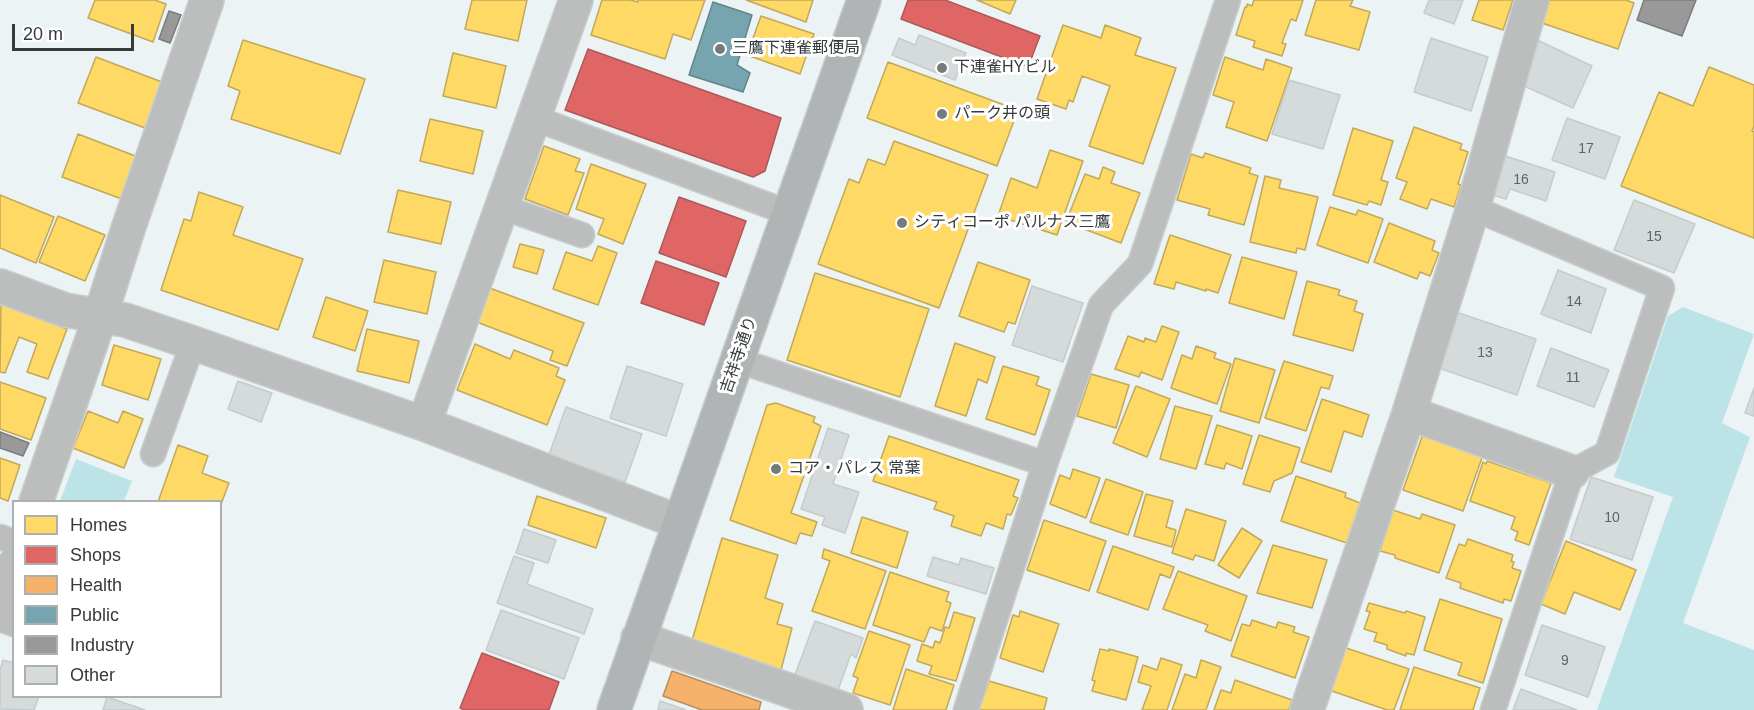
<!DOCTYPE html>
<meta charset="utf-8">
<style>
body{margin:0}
#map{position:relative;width:1754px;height:710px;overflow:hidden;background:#ecf3f4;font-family:Helvetica,sans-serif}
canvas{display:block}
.legend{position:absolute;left:12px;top:500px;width:210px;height:198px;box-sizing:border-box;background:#fff;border:2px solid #aeb0b0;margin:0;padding:8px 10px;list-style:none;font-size:18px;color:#353a3a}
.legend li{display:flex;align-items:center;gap:12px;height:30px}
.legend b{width:30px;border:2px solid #aeb0b0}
.scale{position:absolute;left:12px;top:24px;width:122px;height:27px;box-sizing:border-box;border:3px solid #353a3a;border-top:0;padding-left:8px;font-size:18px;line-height:21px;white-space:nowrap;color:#353a3a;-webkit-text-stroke:4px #fff;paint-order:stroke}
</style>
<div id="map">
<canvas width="1754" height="710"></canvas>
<ul class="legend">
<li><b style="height:16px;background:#ffd966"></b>Homes</li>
<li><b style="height:16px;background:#e06666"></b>Shops</li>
<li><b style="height:16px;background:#f6b26b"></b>Health</li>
<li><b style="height:16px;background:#76a5af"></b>Public</li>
<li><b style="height:16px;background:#999"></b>Industry</li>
<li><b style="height:16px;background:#d5dbdb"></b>Other</li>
</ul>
<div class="scale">20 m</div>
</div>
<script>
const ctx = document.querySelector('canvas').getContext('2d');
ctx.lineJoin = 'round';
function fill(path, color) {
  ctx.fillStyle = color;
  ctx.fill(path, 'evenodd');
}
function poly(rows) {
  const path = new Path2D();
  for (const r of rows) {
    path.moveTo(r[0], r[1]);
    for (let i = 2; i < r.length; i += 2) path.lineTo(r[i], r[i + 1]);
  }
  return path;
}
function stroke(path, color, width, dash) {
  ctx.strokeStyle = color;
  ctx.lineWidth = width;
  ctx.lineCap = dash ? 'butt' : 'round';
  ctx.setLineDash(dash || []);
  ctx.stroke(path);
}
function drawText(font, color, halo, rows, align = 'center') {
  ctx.font = font + ' Helvetica,"Noto Sans JP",sans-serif';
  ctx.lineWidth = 6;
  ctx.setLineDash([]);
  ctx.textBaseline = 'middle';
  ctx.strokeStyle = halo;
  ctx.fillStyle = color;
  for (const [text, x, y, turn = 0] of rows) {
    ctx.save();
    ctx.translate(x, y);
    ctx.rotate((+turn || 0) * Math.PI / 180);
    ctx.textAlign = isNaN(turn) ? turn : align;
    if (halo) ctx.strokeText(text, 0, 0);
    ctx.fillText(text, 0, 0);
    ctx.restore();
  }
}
const green = poly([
 [1683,307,1754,334,1722,423,1750,437,1683,623,1754,650,1754,710,1597,710,1673,497,1614,477,1668,316],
 [76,459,132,481,124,501,60,501]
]);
const homes = poly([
 [95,0,155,0,166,4,153,42,88,18,95,0],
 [472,0,527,0,518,41,465,29,472,0],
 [602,0,630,0,638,2,638,0,705,0,691,40,673,34,665,59,591,35,602,0],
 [746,0,813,0,806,22,746,0],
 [977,0,1016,0,1010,14,977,0],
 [1254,0,1303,0,1296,21,1291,19,1282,43,1286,44,1282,56,1253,47,1255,41,1236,35,1245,7,1247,7,1247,4,1252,6,1254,0],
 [1316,0,1353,0,1350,6,1370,12,1359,50,1305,35,1316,0],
 [1479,0,1513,0,1503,30,1472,20,1479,0],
 [1550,0,1626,0,1634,3,1618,49,1542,23,1550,0],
 [761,16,814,34,800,74,747,55,761,16],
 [1063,25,1101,38,1105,25,1141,38,1135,55,1176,68,1143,164,1089,146,1110,86,1082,76,1073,102,1069,100,1066,109,1037,99,1063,25],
 [243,40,365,79,340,154,231,119,240,91,228,86,243,40],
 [453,53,506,66,496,108,443,96,453,53],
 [96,57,162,82,145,128,78,103,96,57],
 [1225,57,1263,70,1266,59,1292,68,1267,141,1226,127,1234,102,1213,95,1225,57],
 [888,62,1018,110,997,166,867,118,888,62],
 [1709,67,1754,85,1754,126,1752,131,1754,132,1754,238,1621,186,1659,92,1693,106,1709,67],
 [430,119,483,131,473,174,420,161,430,119],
 [1414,127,1462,144,1460,149,1468,152,1458,184,1461,185,1454,207,1431,199,1427,209,1400,199,1407,182,1396,178,1414,127],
 [1353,128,1393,141,1381,180,1388,182,1381,205,1369,201,1367,205,1333,195,1353,128],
 [78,134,138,157,122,199,62,177,78,134],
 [894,141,988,175,939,308,818,264,849,179,859,183,868,159,885,165,894,141],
 [544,146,580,159,575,171,584,173,568,215,525,199,544,146],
 [1050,150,1083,161,1057,235,998,216,1011,178,1037,188,1050,150],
 [1205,153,1251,168,1249,173,1258,176,1244,225,1208,215,1210,209,1177,200,1191,154,1203,158,1205,153],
 [591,164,646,184,623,244,598,234,604,219,576,209,591,164],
 [1103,167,1115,172,1111,183,1140,193,1121,243,1066,222,1085,174,1099,179,1103,167],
 [1265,176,1281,180,1279,188,1318,197,1305,250,1297,248,1296,253,1250,242,1265,176],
 [398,190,451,202,441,244,388,232,398,190],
 [199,192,243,207,233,235,303,259,278,330,161,290,184,219,191,221,199,192],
 [0,195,54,217,36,263,0,248,0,195],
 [1330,207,1356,215,1358,210,1383,219,1368,263,1317,245,1330,207],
 [58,216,105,235,85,281,39,262,58,216],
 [1389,223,1435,241,1432,250,1439,253,1430,276,1420,272,1417,279,1374,262,1389,223],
 [1170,235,1231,255,1218,293,1206,289,1206,291,1176,282,1174,289,1154,284,1170,235],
 [520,244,544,250,537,274,513,267,520,244],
 [598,246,617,253,598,305,553,289,566,252,592,261,598,246],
 [1242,257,1297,272,1284,319,1229,303,1242,257],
 [384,260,436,272,427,314,374,302,384,260],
 [978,262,1030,280,1015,324,1008,322,1004,332,959,316,978,262],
 [815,273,929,309,900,397,787,360,815,273],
 [1307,281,1340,290,1338,295,1357,301,1354,311,1363,314,1353,351,1293,335,1307,281],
 [487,287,584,323,567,366,550,360,553,351,474,321,487,287],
 [326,297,368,311,355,351,313,337,326,297],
 [1,304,67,329,48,379,27,372,37,344,19,337,5,373,0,372,1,304],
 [1162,326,1179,332,1162,380,1141,372,1139,377,1115,369,1128,336,1144,342,1145,338,1156,342,1162,326],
 [367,329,419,341,409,383,357,371,367,329],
 [955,343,995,357,987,383,978,379,966,416,935,406,955,343],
 [475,344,510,359,514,350,559,368,556,376,565,380,547,425,457,390,475,344],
 [114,345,161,359,148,400,102,385,114,345],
 [1196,346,1216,353,1214,358,1231,364,1217,404,1171,388,1182,355,1192,359,1196,346],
 [1235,358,1275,370,1259,423,1220,411,1235,358],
 [1284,361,1333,376,1329,389,1321,387,1306,431,1265,418,1284,361],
 [1003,366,1039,377,1036,385,1050,390,1035,435,986,419,1003,366],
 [1091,374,1129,385,1116,428,1077,416,1091,374],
 [0,382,46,398,31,440,0,429,0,382],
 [1136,386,1170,399,1147,457,1113,443,1136,386],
 [1322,399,1369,415,1362,437,1344,431,1331,472,1301,462,1322,399],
 [776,403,815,417,813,422,821,426,791,513,817,522,812,536,800,533,796,544,730,520,767,405,776,403],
 [1175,406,1212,416,1196,469,1160,459,1175,406],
 [88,411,118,423,123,411,143,419,124,468,73,448,88,411],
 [1217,425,1252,436,1242,469,1226,463,1224,469,1205,464,1217,425],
 [1423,434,1483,455,1463,511,1403,490,1423,434],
 [1259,435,1300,448,1292,473,1274,481,1270,492,1243,484,1259,435],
 [889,436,1019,480,1013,496,1018,498,1011,515,1007,514,1003,529,986,523,981,536,951,526,954,516,934,509,937,502,873,481,889,436],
 [178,445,208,456,202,473,229,483,220,507,220,502,158,502,178,445],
 [0,458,20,465,8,501,0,498,0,458],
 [1487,461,1551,483,1529,545,1515,540,1518,532,1511,529,1515,517,1470,501,1483,462,1486,464,1487,461],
 [1073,469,1100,478,1086,518,1050,504,1060,475,1070,479,1073,469],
 [1296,476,1346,493,1345,497,1360,503,1347,543,1281,521,1296,476],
 [1106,479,1143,492,1128,535,1090,522,1106,479],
 [1146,494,1173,501,1166,527,1176,530,1172,547,1134,536,1146,494],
 [537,496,606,518,596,548,528,525,537,496],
 [1186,509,1226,521,1214,561,1195,555,1193,560,1172,553,1186,509],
 [1393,510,1420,519,1422,514,1455,525,1439,573,1395,558,1395,555,1380,551,1393,510],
 [862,517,908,532,897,568,851,553,862,517],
 [1044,520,1106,541,1089,591,1027,570,1044,520],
 [1242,528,1262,541,1239,578,1218,565,1242,528],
 [722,538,778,555,765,598,783,604,777,624,792,628,781,670,691,644,722,538],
 [1468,539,1513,555,1511,561,1514,562,1512,568,1521,571,1511,601,1504,599,1503,603,1460,588,1461,583,1446,578,1459,544,1465,546,1468,539],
 [1566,541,1636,570,1620,610,1574,592,1565,614,1541,604,1566,541],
 [1273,545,1327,560,1312,608,1257,593,1273,545],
 [1113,546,1174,567,1170,578,1160,574,1148,610,1097,592,1113,546],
 [824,549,886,571,865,629,812,611,830,561,822,558,824,549],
 [1178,571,1247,596,1231,641,1205,631,1208,625,1163,609,1178,571],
 [890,572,949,592,946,601,951,603,942,631,930,627,924,642,873,625,890,572],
 [1440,599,1502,619,1483,683,1458,675,1462,663,1424,650,1440,599],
 [1369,603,1405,613,1406,611,1425,617,1414,655,1406,653,1406,656,1387,649,1387,645,1374,641,1377,633,1364,629,1370,612,1366,611,1369,603],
 [1020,611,1059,624,1043,672,1000,658,1013,615,1019,617,1020,611],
 [954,612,975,618,956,681,929,674,932,666,917,661,922,644,933,648,935,641,940,643,945,627,949,628,954,612],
 [1252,620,1276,628,1278,622,1295,627,1293,632,1309,637,1295,678,1231,656,1242,624,1250,626,1252,620],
 [869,631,910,645,890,705,853,693,858,678,853,676,869,631],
 [1343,647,1409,669,1394,710,1387,710,1329,690,1343,647],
 [1100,649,1109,651,1109,649,1138,657,1126,700,1092,691,1095,681,1092,680,1100,649],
 [1161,658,1182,665,1167,710,1142,710,1151,686,1138,682,1143,665,1157,670,1161,658],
 [1201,660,1221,667,1206,710,1172,710,1185,674,1196,678,1201,660],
 [1414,667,1480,688,1473,710,1400,710,1414,667],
 [906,669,954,685,946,710,893,710,906,669],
 [1235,680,1292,700,1289,710,1214,710,1221,690,1231,693,1235,680],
 [989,681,1047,698,1044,710,979,710,989,681]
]);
const shops = poly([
 [908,0,945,0,1040,36,1028,67,901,19,908,0],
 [588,49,781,118,765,171,753,177,565,110,588,49],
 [679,197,746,221,726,277,659,253,679,197],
 [656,261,719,283,704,325,641,303,656,261],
 [482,653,559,682,549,710,465,710,460,708,482,653]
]);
const health = poly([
 [672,671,761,702,759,710,702,710,663,696,672,671]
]);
const public = poly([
 [713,2,752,15,737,65,750,73,743,92,689,75,713,2]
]);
const industry = poly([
 [1644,0,1696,0,1682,36,1637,20,1644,0],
 [169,11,181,15,170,43,159,39,169,11],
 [0,432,29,443,23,456,0,448,0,432]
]);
const building = poly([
 [1429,0,1463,0,1454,24,1424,13,1429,0],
 [919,35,966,53,955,80,892,55,899,38,915,45,919,35],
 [1431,38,1488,57,1471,111,1414,92,1431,38],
 [1533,38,1592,66,1573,108,1513,81,1533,38],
 [1289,80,1340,95,1323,149,1272,134,1289,80],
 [1567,118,1620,137,1605,179,1552,160,1567,118],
 [1499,154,1555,172,1546,201,1510,189,1506,199,1486,193,1499,154],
 [1634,200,1695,224,1674,273,1614,250,1634,200],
 [1558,270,1606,289,1591,333,1541,314,1558,270],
 [1032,286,1083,303,1063,362,1012,345,1032,286],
 [1453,311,1536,339,1517,395,1433,366,1453,311],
 [1551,348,1609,370,1594,407,1537,386,1551,348],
 [627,366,683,384,666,436,610,418,627,366],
 [238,381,272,393,261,422,228,409,238,381],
 [1754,388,1754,416,1745,413,1754,388],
 [566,407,642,434,625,482,549,455,566,407],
 [828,428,849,435,833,484,859,492,845,533,822,525,825,517,801,509,828,428],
 [1591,477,1653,497,1632,560,1570,539,1591,477],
 [524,529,556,540,548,563,516,553,524,529],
 [514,556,534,563,527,584,593,609,584,634,497,603,514,556],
 [933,557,959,565,961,558,994,568,986,594,927,576,933,557],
 [501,610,579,638,564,679,486,650,501,610],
 [815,621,863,638,856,658,851,654,838,690,795,675,815,621],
 [1542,625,1605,647,1588,697,1525,675,1542,625],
 [3,660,14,663,14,696,39,696,34,710,0,709,0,670,3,660],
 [1521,689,1577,710,1513,710,1521,689],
 [107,697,145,710,103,710,107,697],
 [660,701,686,710,658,710,660,701]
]);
const lane = poly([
 [534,118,789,213],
 [502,207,582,235],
 [1473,208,1662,288,1607,453,1572,472,1493,710],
 [737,360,1045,464],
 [153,454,193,343],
 [0,537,14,542],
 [0,619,14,624],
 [966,710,1045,464,1101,305,1140,264,1228,0]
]);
const street = poly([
 [0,286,65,310,125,320,193,343,424,424,679,522],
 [1409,413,1572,472],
 [424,424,576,0],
 [36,502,100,317,128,229,207,0],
 [0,604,14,565],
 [638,638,846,710],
 [1307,710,1409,413,1473,208,1532,0]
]);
const secondary = poly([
 [614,710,864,0]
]);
const markers = [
 [720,49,6,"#757b7b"],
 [942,68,6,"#757b7b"],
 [942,114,6,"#757b7b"],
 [902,223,6,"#757b7b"],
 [776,469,6,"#757b7b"]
];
const numberNames = [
 ["17",1586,149],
 ["16",1521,180],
 ["15",1654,237],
 ["14",1574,302],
 ["13",1485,353],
 ["11",1573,378],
 ["10",1612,518],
 ["9",1565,661]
];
const poiNames = [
 ["三鷹下連雀郵便局",732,49],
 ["下連雀HYビル",954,68],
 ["パーク井の頭",954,114],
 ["シティコーポ パルナス三鷹",914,223],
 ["コア・パレス 常葉",788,469]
];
const streetNames = [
 ["吉祥寺通り",739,355,-71]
];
fill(green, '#bce3e7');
fill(homes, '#ffd966');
stroke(homes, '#c2a959', 1.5);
fill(shops, '#e06666');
stroke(shops, '#ad5959', 1.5);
fill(health, '#f6b26b');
stroke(health, '#bc8e5c', 1.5);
fill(public, '#76a5af');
stroke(public, '#62858c', 1.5);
fill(industry, '#999');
stroke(industry, '#7b7c7c', 1.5);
fill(building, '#d5dbdb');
stroke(building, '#c6cbcb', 1.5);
stroke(lane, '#c8cdce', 27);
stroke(street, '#c8cdce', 36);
stroke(secondary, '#c8cdce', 36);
stroke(lane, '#bcbebe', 24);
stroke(street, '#bcbebe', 33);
stroke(secondary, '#b0b4b4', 33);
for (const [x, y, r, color] of markers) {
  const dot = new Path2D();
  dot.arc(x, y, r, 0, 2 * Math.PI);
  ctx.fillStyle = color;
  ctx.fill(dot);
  stroke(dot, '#fff', 2);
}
drawText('14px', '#5f6464', null, numberNames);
drawText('16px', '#353a3a', '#fff', poiNames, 'left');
drawText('16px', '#353a3a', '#fff', streetNames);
</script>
